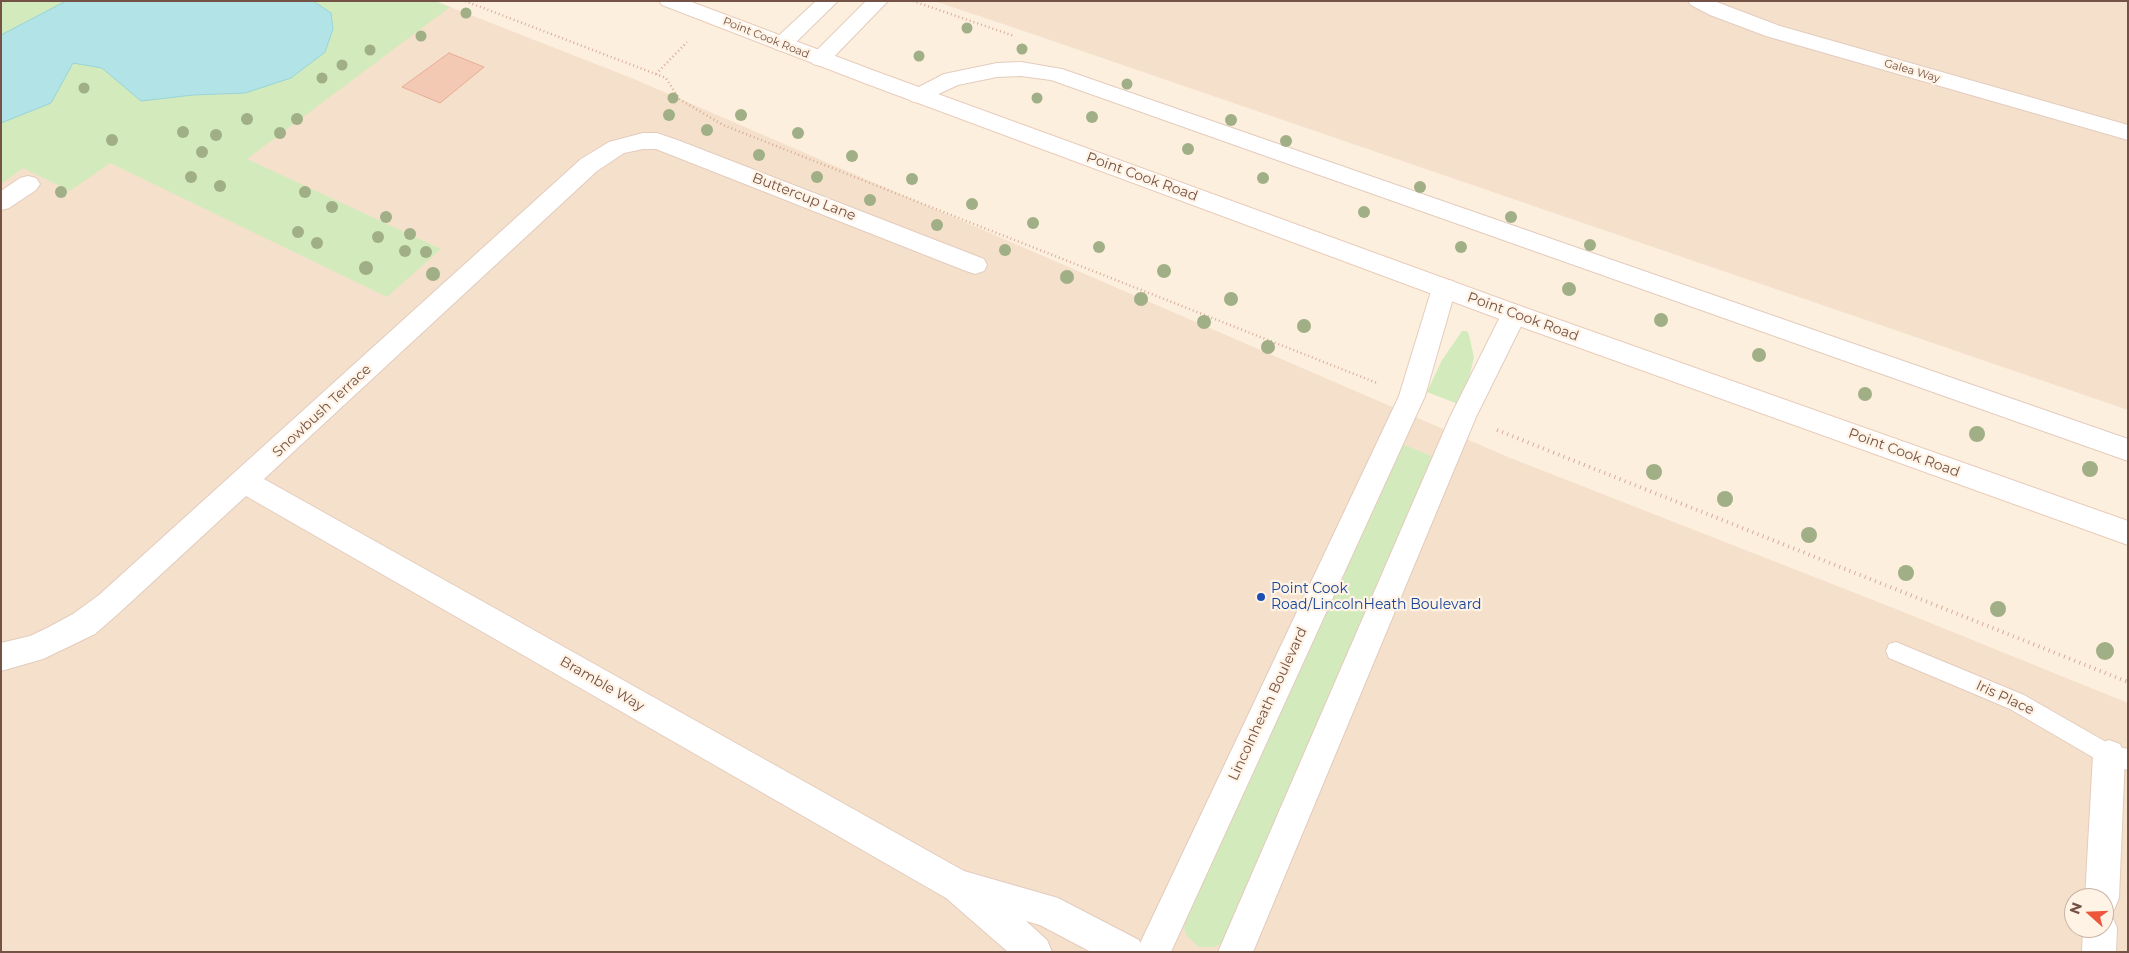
<!DOCTYPE html>
<style>
body{margin:0}
#map{position:relative;width:2129px;height:953px;overflow:hidden;background:#fdefde;font-family:Montserrat,sans-serif}
canvas{display:block}
.frame{position:absolute;inset:0;border:2px solid #745245;pointer-events:none}
.north{position:absolute;left:2064px;top:888px;width:50px;height:50px;box-sizing:border-box;background:#fff3e5;border:1px solid #c7b3a5;border-radius:50%;rotate:290deg;font-size:14px;font-weight:700;line-height:20px;text-align:center;color:#745245}
.north::after{content:'';display:block;margin:auto;width:18px;height:22px;background:#ee563c;clip-path:polygon(50% 0,100% 100%,50% 72%,0 100%)}
</style>
<div id="map">
<canvas width="2129" height="953"></canvas>
<div class="frame"></div>
<div class="north">N</div>
</div>
<script>
const ctx = document.querySelector('canvas').getContext('2d');
ctx.lineJoin = 'round';
function fill(path, color) {
  ctx.fillStyle = color;
  ctx.fill(path, 'evenodd');
}
function poly(rows) {
  const path = new Path2D();
  for (const r of rows) {
    path.moveTo(r[0], r[1]);
    for (let i = 2; i < r.length; i += 2) path.lineTo(r[i], r[i + 1]);
  }
  return path;
}
function stroke(path, color, width, dash) {
  ctx.strokeStyle = color;
  ctx.lineWidth = width;
  ctx.lineCap = dash ? 'butt' : 'round';
  ctx.setLineDash(dash || []);
  ctx.stroke(path);
}
function drawText(font, color, halo, rows, align = 'center') {
  ctx.font = font + ' Montserrat,sans-serif';
  ctx.lineWidth = 4.5;
  ctx.setLineDash([]);
  ctx.textBaseline = 'middle';
  ctx.strokeStyle = halo;
  ctx.fillStyle = color;
  for (const [text, x, y, turn = 0] of rows) {
    ctx.save();
    ctx.translate(x, y);
    ctx.rotate((+turn || 0) * Math.PI / 180);
    ctx.textAlign = isNaN(turn) ? turn : align;
    if (halo) ctx.strokeText(text, 0, 0);
    ctx.fillText(text, 0, 0);
    ctx.restore();
  }
}
const residential = poly([
 [1,1,435,1,634,79,1508,457,1896,609,2128,703,2128,952,1,952],
 [2074,898,2104,898,2104,928,2074,928],
 [934,1,2128,1,2128,410,1009,26]
]);
const green = poly([
 [1,1,435,1,450,7,247,159,441,249,387,297,110,163,70,191,23,168,1,184],
 [1462,331,1467,331,1469,335,1474,357,1468,383,1458,404,1427,392,1442,360],
 [1402,444,1434,457,1225,941,1215,947,1199,947,1187,936,1184,929,1185,921]
]);
const water = poly([
 [66,1,313,1,331,13,333,29,325,52,291,78,245,93,193,95,141,101,102,68,73,63,51,103,1,123,1,35,66,1]
]);
const building = poly([
 [449,53,484,67,440,103,402,87,449,53]
]);
const pathFar1 = poly([
 [465,1,666,78,679,99,723,125,1377,383],
 [913,1,1014,36],
 [1,4,6,1],
 [656,74,687,42]
]);
const path = poly([
 [1497,430,2128,682]
]);
const service = poly([
 [1896,642,2024,695,2113,746,2128,749,2128,770,2101,762,2010,709,1889,658,1886,651,1889,644,1896,642]
]);
const minor = poly([
 [816,1,838,1,789,49,782,51,775,49,772,44,775,39,816,1],
 [866,1,888,1,827,64,820,66,813,64,809,59,813,54,866,1],
 [1688,1,1714,1,1780,26,2128,125,2128,140,1766,36,1710,15,1691,5,1688,1],
 [1021,62,1062,69,2128,439,2128,461,1051,80,1021,76,997,77,958,85,919,103,911,101,908,96,911,91,944,74,997,63,1021,62],
 [643,133,657,133,680,141,984,259,987,265,984,271,975,274,966,271,656,149,643,149,624,153,597,171,264,479,964,871,1058,898,1139,940,1144,952,1091,952,1040,925,1026,921,1047,940,1052,952,1008,952,946,898,246,496,119,613,95,634,43,659,1,671,1,643,30,636,47,628,73,614,99,595,581,159,609,142,643,133],
 [28,176,36,178,40,184,36,190,9,208,1,210,1,191,20,178,28,176],
 [2109,740,2120,744,2125,755,2119,898,2114,910,2106,913,2112,916,2117,928,2116,952,2082,952,2083,928,2104,928,2104,898,2085,898,2093,755,2098,744,2109,740]
]);
const tertiary = poly([
 [1444,279,1453,281,1456,288,1425,396,1171,952,1136,952,1399,396,1432,288,1435,281,1444,279],
 [1514,304,1523,307,1527,314,1476,417,1253,952,1218,952,1450,417,1505,307,1514,304]
]);
const secondary = poly([
 [659,1,689,1,883,74,1523,307,2128,521,2128,545,1505,321,867,84,662,5,659,1]
]);
const trees = [
 [466,13,5.5],
 [967,28,5.5],
 [421,36,5.5],
 [1022,49,5.5],
 [370,50,5.5],
 [919,56,5.5],
 [342,65,5.5],
 [322,78,5.5],
 [1127,84,5.5],
 [84,88,5.5],
 [673,98,5.5],
 [1037,98,5.5],
 [669,115,6],
 [741,115,6],
 [1092,117,6],
 [247,119,6],
 [297,119,6],
 [1231,120,6],
 [707,130,6],
 [183,132,6],
 [280,133,6],
 [798,133,6],
 [216,135,6],
 [112,140,6],
 [1286,141,6],
 [1188,149,6],
 [202,152,6],
 [759,155,6],
 [852,156,6],
 [191,177,6],
 [817,177,6],
 [1263,178,6],
 [912,179,6],
 [220,186,6],
 [1420,187,6],
 [61,192,6],
 [305,192,6],
 [870,200,6],
 [972,204,6],
 [332,207,6],
 [1364,212,6],
 [386,217,6],
 [1511,217,6],
 [1033,223,6],
 [937,225,6],
 [298,232,6],
 [410,234,6],
 [378,237,6],
 [317,243,6],
 [1590,245,6],
 [1099,247,6],
 [1461,247,6],
 [1005,250,6],
 [405,251,6],
 [426,252,6],
 [366,268,7],
 [1164,271,7],
 [433,274,7],
 [1067,277,7],
 [1569,289,7],
 [1141,299,7],
 [1231,299,7],
 [1661,320,7],
 [1204,322,7],
 [1304,326,7],
 [1268,347,7],
 [1759,355,7],
 [1865,394,7],
 [1977,434,8],
 [2090,469,8],
 [1654,472,8],
 [1725,499,8],
 [1809,535,8],
 [1906,573,8],
 [1998,609,8],
 [2105,651,9]
];
const markers = [
 [1261,597,5,"#1a4fb4"]
];
const farStreetnames = [
 ["Point Cook Road",766,38,22],
 ["Galea Way",1912,71,16]
];
const streetNames = [
 ["Point Cook Road",1142,177,20],
 ["Buttercup Lane",804,197,21],
 ["Point Cook Road",1523,317,20],
 ["Snowbush Terrace",322,411,-43],
 ["Point Cook Road",1904,453,20],
 ["Bramble Way",602,684,30],
 ["Iris Place",2005,698,25],
 ["Lincolnheath Boulevard",1268,704,-65]
];
const transitNames = [
 ["Point Cook",1271,589],
 ["Road/LincolnHeath Boulevard",1271,605]
];
fill(residential, '#f5e0cc');
fill(green, '#d3ebbc');
fill(water, '#b2e3e7');
stroke(water, '#98d4d9', 1);
fill(building, '#f4c9b4');
stroke(building, '#e7ad94', 1);
stroke(service, '#e3ccbd', 2);
stroke(minor, '#e3ccbd', 2);
stroke(tertiary, '#e3ccbd', 2);
stroke(secondary, '#e9ccba', 2);
stroke(pathFar1, '#d8ac98', 2.5, [1, 3]);
stroke(path, '#d8ac98', 4, [1, 4.5]);
fill(service, '#fff');
fill(minor, '#fff');
fill(tertiary, '#fff');
fill(secondary, '#fff');
ctx.fillStyle = '#a0af85';
for (const [x, y, r] of trees) {
  ctx.beginPath();
  ctx.arc(x, y, r, 0, 2 * Math.PI);
  ctx.fill();
}
for (const [x, y, r, color] of markers) {
  const dot = new Path2D();
  dot.arc(x, y, r, 0, 2 * Math.PI);
  ctx.fillStyle = color;
  ctx.fill(dot);
  stroke(dot, '#fff3e5', 2);
}
drawText('11px', '#745245', '#fff3e5', farStreetnames);
drawText('14px', '#745245', '#fff3e5', streetNames);
drawText('14px', '#164399', '#fff3e5', transitNames, 'left');
</script>
